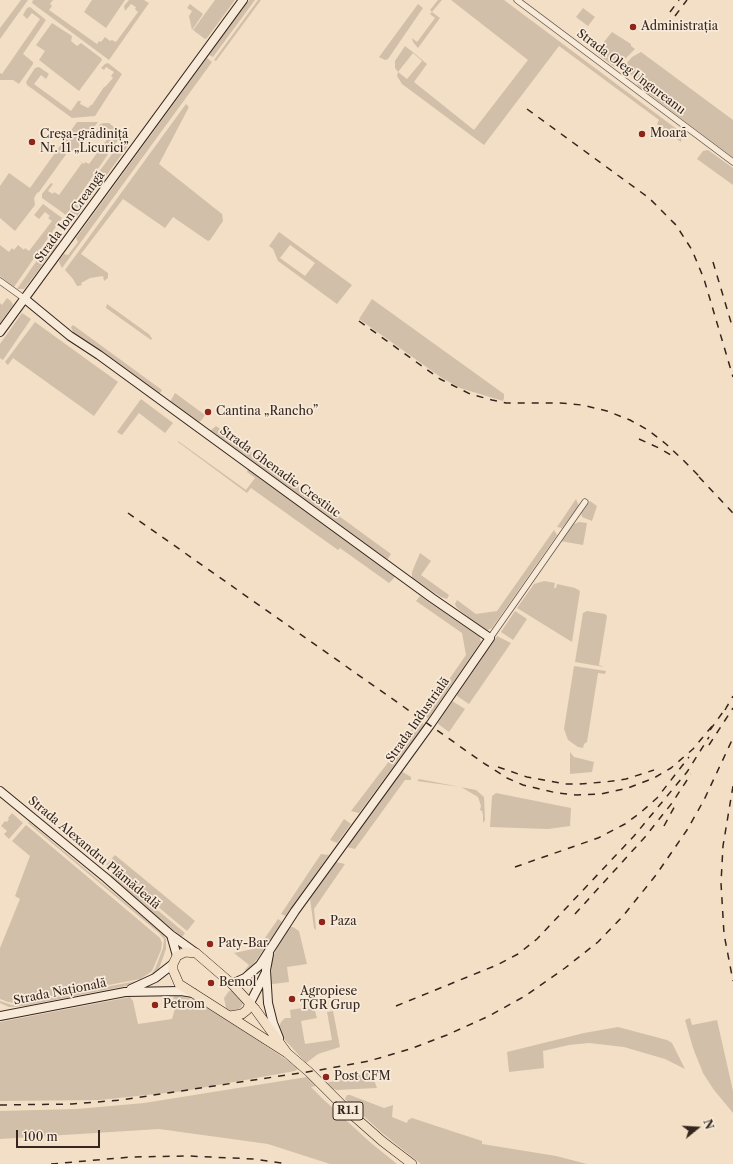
<!DOCTYPE html>
<meta charset="utf-8">
<style>
body{margin:0}
#map{position:relative;width:733px;height:1164px;overflow:hidden;background:#f2dfc5;font-family:"Libre Caslon Text",serif}
canvas{display:block}
.north{position:absolute;left:677px;top:1108px;width:40px;height:40px;-webkit-text-stroke:3px #f7ead9;paint-order:stroke;rotate:72deg;font-size:11px;font-weight:700;line-height:16px;text-align:center;color:#35251e}
.north::after{content:'';display:block;margin:auto;width:14px;height:18px;background:#35251e;clip-path:polygon(50% 0,100% 100%,50% 72%,0 100%)}
.scale{position:absolute;left:16px;top:1130px;width:84px;height:18px;box-sizing:border-box;border:2px solid #35251e;border-top:0;padding-left:5px;font-size:12px;line-height:14px;white-space:nowrap;color:#35251e;-webkit-text-stroke:3px #f7ead9;paint-order:stroke}
</style>
<div id="map">
<canvas width="733" height="1164"></canvas>
<div class="north">N</div>
<div class="scale">100 m</div>
</div>
<script>
const ctx = document.querySelector('canvas').getContext('2d');
ctx.lineJoin = 'round';
function fill(path, color) {
  ctx.fillStyle = color;
  ctx.fill(path, 'evenodd');
}
function poly(rows) {
  const path = new Path2D();
  for (const r of rows) {
    path.moveTo(r[0], r[1]);
    for (let i = 2; i < r.length; i += 2) path.lineTo(r[i], r[i + 1]);
  }
  return path;
}
function stroke(path, color, width, dash) {
  ctx.strokeStyle = color;
  ctx.lineWidth = width;
  ctx.lineCap = dash ? 'butt' : 'round';
  ctx.setLineDash(dash || []);
  ctx.stroke(path);
}
function drawText(font, color, halo, rows, align = 'center') {
  ctx.font = font + ' "Libre Caslon Text",serif';
  ctx.lineWidth = 3.5;
  ctx.setLineDash([]);
  ctx.textBaseline = 'middle';
  ctx.strokeStyle = halo;
  ctx.fillStyle = color;
  for (const [text, x, y, turn = 0] of rows) {
    ctx.save();
    ctx.translate(x, y);
    ctx.rotate((+turn || 0) * Math.PI / 180);
    ctx.textAlign = isNaN(turn) ? turn : align;
    if (halo) ctx.strokeText(text, 0, 0);
    ctx.fillText(text, 0, 0);
    ctx.restore();
  }
}
const green = poly([
 [21,0,28,0,0,39,0,28],
 [33,0,53,0,50,4,52,6,49,10,97,44,99,41,101,42,105,37,110,41,112,40,116,42,138,12,135,9,136,7,131,4,125,11,124,6,129,0,144,0,149,3,109,60,32,3],
 [92,0,125,0,106,28,84,12],
 [215,0,235,0,207,38,205,39,193,30],
 [249,0,255,0,213,57,209,55],
 [258,0,261,0,216,61,214,60],
 [438,0,442,0,432,12,440,18,418,48,413,42,412,38,417,42,435,18,430,14,432,12,430,10],
 [451,0,504,0,682,133,681,142,657,124,659,120,559,46,484,145,402,84,397,76,398,72,395,68,395,61,405,46,414,53,427,64,414,82,474,130,528,60],
 [413,53,422,61,407,79,398,72],
 [190,4,203,14,192,30,189,16,192,11,187,8],
 [418,4,423,8,388,59,385,60,379,57],
 [30,7,46,20,23,54,33,62,33,64,19,84,13,80,0,80,0,73,2,74,40,19,32,13,27,19,23,15,27,8],
 [583,8,595,17,588,26,576,17],
 [52,23,72,36,71,41,77,46,81,43,101,58,102,60,79,91,39,60,45,51,36,45],
 [612,32,631,44,631,46,635,49,617,67,613,66,599,55,598,49],
 [641,52,733,120,733,158,637,85,639,82,628,72,626,64,632,57],
 [207,58,212,62,62,268,59,262,60,259,64,254,68,255,78,242,76,238],
 [108,63,122,74,95,116,72,118,27,85,26,82,35,68,39,67,49,74,46,79,41,75,34,84,71,111,78,101,81,101,80,104,88,108,91,105,92,105,104,87,105,87,113,78,111,76,114,72,106,67,104,70,101,68,105,64],
 [186,104,189,107,159,164,222,214,223,221,210,240,208,241,173,217,165,228,123,199,81,254,108,273,108,278,104,281,103,276,90,278,81,283,82,285,77,286,73,279,65,270],
 [77,122,98,122,78,148,67,153,39,192,37,193,34,198,35,205,15,231,0,218,0,186,9,173,30,188],
 [104,123,109,123,122,134,66,215,42,198,42,194,51,183,53,184,48,191,53,194,54,192,59,195,82,163,77,159,84,164,85,162,89,164,111,134,108,131,109,129,104,126,99,132,96,131,100,124],
 [125,136,129,138,130,143,77,216,71,218,67,216],
 [708,150,733,168,733,185,697,159,703,151],
 [43,204,62,218,14,287,0,276,0,245,9,252,12,248,14,250,18,245,24,250,25,248,29,251,52,221,48,218,50,216,45,212,39,219,34,215],
 [279,232,352,285,337,304,278,261,273,249,269,246],
 [290,245,315,263,305,276,280,258],
 [54,236,57,246,24,289,17,289],
 [7,298,11,301,13,305,0,323,0,303,2,305],
 [372,299,504,394,504,398,503,401,460,388,442,378,359,319],
 [107,304,150,335,150,336,152,338,151,340,106,308],
 [22,313,31,319,3,360,0,358,0,344],
 [35,322,118,382,94,416,13,358,8,365,5,362],
 [73,325,162,390,160,393,158,394,73,332,71,327],
 [175,393,205,415,201,421,198,422,170,402],
 [141,399,173,423,165,433,139,413,122,435,117,432],
 [216,426,241,444,243,441,245,443,243,446,391,554,387,560,210,431],
 [178,441,246,490,255,478,247,472,248,469,395,575,394,578,389,583,340,548,338,550,251,488,247,493,178,442],
 [576,499,579,506,562,528,557,527],
 [590,501,597,506,592,521,582,517,581,513],
 [579,522,587,523,583,545,560,541,574,524],
 [554,530,557,535,492,628,488,630,483,629,457,608,455,604,457,600,476,614,497,611],
 [420,553,431,561,421,575,449,595,447,599,441,597,412,578,412,572],
 [544,581,555,583,554,588,556,588,557,584,575,588,580,591,572,642,517,608,534,584],
 [420,596,480,637,481,642,428,719,425,714,466,655,462,633,416,601],
 [515,611,527,619,513,640,501,632],
 [587,611,605,614,607,616,599,665,604,667,575,662,583,613],
 [497,636,511,643,469,704,457,696,457,692],
 [574,666,606,671,605,674,598,673,587,742,584,744,583,748,578,747,568,740,564,729],
 [452,701,465,709,449,732,437,723],
 [419,719,424,725,359,813,351,811,396,752],
 [570,752,574,757,594,762,592,772,570,774],
 [401,771,411,777,411,780,405,780,355,849,347,847],
 [419,779,476,790,484,797,485,820,483,823,483,815,482,811,480,810,481,806,478,797,461,787,417,781],
 [496,793,571,808,570,826,548,829,490,827,492,796],
 [12,813,23,823,9,839,4,834,7,831,1,826,5,821,7,822,9,819,8,818],
 [344,819,351,824,337,843,330,840],
 [29,822,162,933,166,939,166,949,160,966,155,975,136,984,24,1006,9,1007,0,1003,0,1001,12,1005,142,980,150,976,155,969,163,948,164,939,159,933,28,823],
 [26,825,160,938,162,943,161,950,152,971,148,974,140,979,15,1003,8,1002,0,999,0,948,20,899,15,896,30,856,12,841],
 [321,854,329,855,286,916,281,914],
 [115,855,195,921,187,931,114,870,106,865],
 [336,862,345,864,314,909,316,930,314,928,310,899],
 [112,872,185,933,182,937,112,880,111,875],
 [278,919,281,921,282,923,255,962,246,972,245,970,249,965,234,953,258,948],
 [290,927,293,927,299,931,307,964,287,967,289,982,273,984,271,983,272,959,278,945,284,933],
 [229,991,232,991,242,1000,243,1003,241,1007,237,1011,233,1012,226,1008,224,998],
 [174,995,193,999,205,1004,288,1061,298,1069,295,1071,184,1091,100,1100,0,1101,0,1022,130,997,133,1001,138,1024,172,1019,177,1001,173,1000],
 [308,1007,309,1009,314,1008,317,1018,301,1021,305,1044,332,1040,327,1012,333,1011,340,1047,318,1054,306,1063,285,1040,279,1030,279,1027,281,1022,285,1018,291,1018,290,1010],
 [690,1018,692,1025,717,1020,733,1091,733,1113,714,1090,703,1073,693,1048,685,1020],
 [618,1027,667,1040,672,1043,685,1069,665,1059,624,1047,589,1043,569,1045,543,1051,544,1068,509,1072,507,1052,584,1033],
 [371,1072,377,1088,337,1090,333,1089,326,1083],
 [307,1077,316,1086,311,1087,325,1101,371,1143,397,1164,330,1164,268,1144,159,1129,0,1139,0,1111,77,1109,144,1103],
 [347,1095,350,1095,384,1108,393,1105,392,1117,407,1123,408,1120,412,1118,482,1141,482,1144,556,1156,587,1164,421,1164,381,1132,345,1099]
]);
const street = poly([
 [517,0,733,162],
 [0,281,25,299],
 [490,638,585,502]
]);
const secondary = poly([
 [25,299,70,336,99,355,432,598,490,638,430,725,295,911,260,965,245,978,232,984],
 [0,332,243,0],
 [0,791,106,878,171,935,196,953],
 [171,935,177,956],
 [269,954,266,970,268,1003,273,1023,279,1038],
 [131,989,155,978,173,964],
 [250,1003,266,972],
 [0,1016,125,992,181,991,193,993]
]);
const primary = poly([
 [230,1016,242,1014,247,1010,250,1003],
 [287,1053,255,1009,232,984,196,953,185,952,177,956,173,964,173,970,179,984,287,1053,309,1072,348,1111,382,1141,412,1164]
]);
const rail = poly([
 [670,12,679,0],
 [675,16,687,0],
 [527,109,649,198,676,225,692,250,704,279,733,377],
 [713,262,733,329],
 [359,321,440,379,470,394,492,400,506,403,560,403,582,405,607,411,630,420,648,430,666,444,681,458,703,480],
 [639,439,659,448,674,457],
 [699,477,733,513],
 [128,513,485,764,507,778,523,785,557,793,576,795,601,794,628,788,654,778,671,768,693,749,713,725],
 [725,710,733,696],
 [710,730,728,705],
 [709,745,733,708],
 [498,767,527,777,565,784,579,784,605,782,626,779,654,770],
 [733,786,723,846,721,883,724,934,733,981],
 [664,826,677,802],
 [515,867,598,838,625,824,640,813,657,798,689,757],
 [575,914,645,837,672,803,691,774],
 [396,1006,497,965,518,954,537,939,634,836,687,772,709,737],
 [0,1105,72,1104,121,1100,320,1070,369,1061,410,1049,447,1035,489,1016,525,996,565,968,598,942,623,916,656,875,687,830,704,800,733,738],
 [51,1164,131,1157,189,1156,253,1159,288,1164]
]);
const markers = [
 [633,27,4,"#8f2418"],
 [642,134,4,"#8f2418"],
 [32,142,4,"#8f2418"],
 [208,412,4,"#8f2418"],
 [322,922,4,"#8f2418"],
 [210,944,4,"#8f2418"],
 [211,983,4,"#8f2418"],
 [292,999,4,"#8f2418"],
 [155,1005,4,"#8f2418"],
 [326,1077,4,"#8f2418"]
];
const shields = [
 [348,1111,30]
];
const shieldNames = [
 ["R1.1",348,1111]
];
const poiNames = [
 ["Administrația",641,27],
 ["Moară",650,134],
 ["Creșa-grădiniță",40,135],
 ["Nr. 11 „Licurici”",40,149],
 ["Cantina „Rancho”",216,412],
 ["Paza",330,922],
 ["Paty-Bar",218,944],
 ["Bemol",219,983],
 ["Agropiese",300,992],
 ["TGR Grup",300,1006],
 ["Petrom",163,1005],
 ["Post CFM",334,1077]
];
const streetNames = [
 ["Strada Oleg Ungureanu",631,72,37],
 ["Strada Ion Creangă",70,217,-54],
 ["Strada Ghenadie Crestiuc",280,472,36],
 ["Strada Industrială",418,720,-55],
 ["Strada Alexandru Plămădeală",94,853,40],
 ["Strada Națională",60,992,-11]
];
fill(green, '#d2bfa9');
stroke(street, '#645448', 7);
stroke(secondary, '#35251e', 10);
stroke(primary, '#35251e', 10);
stroke(street, '#f7ead9', 5.5);
stroke(secondary, '#f7ead9', 8);
stroke(primary, '#f2dfc5', 9);
stroke(rail, '#35251e', 1.5, [7, 7]);
for (const [x, y, r, color] of markers) {
  const dot = new Path2D();
  dot.arc(x, y, r, 0, 2 * Math.PI);
  ctx.fillStyle = color;
  ctx.fill(dot);
  stroke(dot, '#f7ead9', 1.5);
}
for (const [x, y, w] of shields) {
  const box = new Path2D();
  box.roundRect(x - w / 2, y - 9, w, 18, 3);
  ctx.fillStyle = '#f7ead9';
  ctx.fill(box);
  stroke(box, '#35251e', 1);
}
drawText('bold 11px', '#35251e', null, shieldNames);
drawText('12px', '#35251e', '#f7ead9', poiNames, 'left');
drawText('12px', '#35251e', '#f7ead9', streetNames);
</script>
